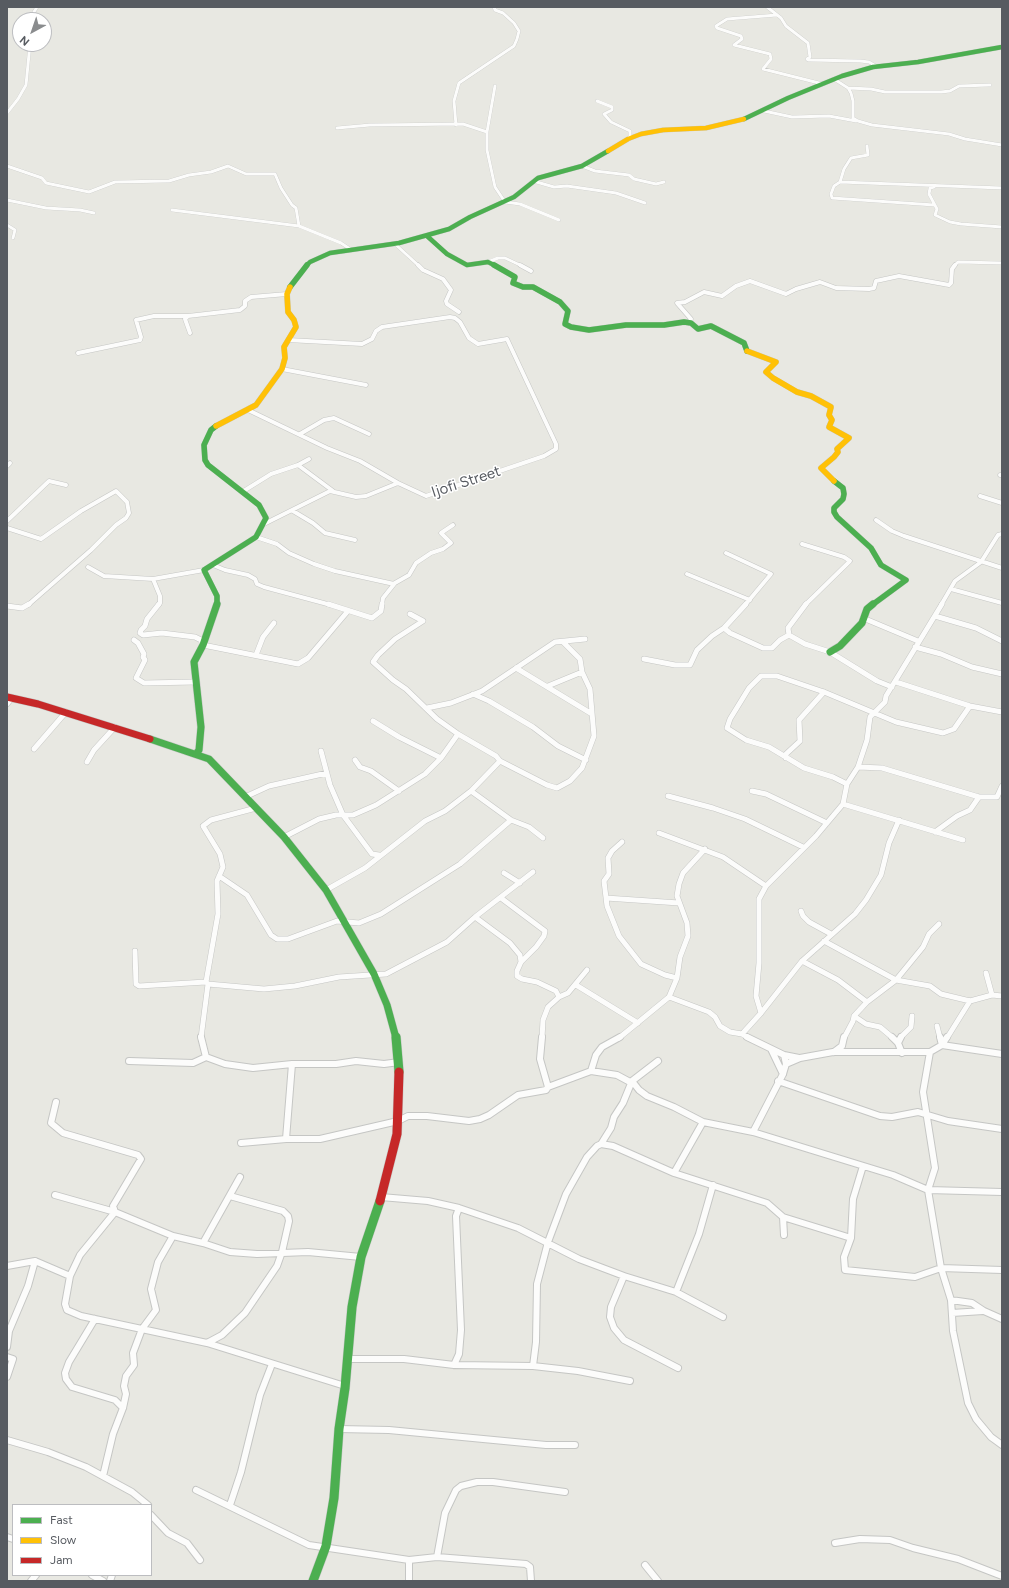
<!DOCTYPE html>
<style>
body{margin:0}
#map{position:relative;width:1009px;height:1588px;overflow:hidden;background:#e8e8e2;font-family:Figtree,sans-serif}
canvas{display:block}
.frame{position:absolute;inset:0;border:8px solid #575b61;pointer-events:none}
.legend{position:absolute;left:12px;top:1504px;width:140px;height:72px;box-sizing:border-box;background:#fff;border:1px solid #bcbdc0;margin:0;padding:5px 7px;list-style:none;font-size:12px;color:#575b61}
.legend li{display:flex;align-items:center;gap:8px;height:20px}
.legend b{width:20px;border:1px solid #bcbdc0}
.north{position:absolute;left:12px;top:12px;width:40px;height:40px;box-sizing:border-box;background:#fff;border:1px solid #bcbdc0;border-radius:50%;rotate:220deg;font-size:11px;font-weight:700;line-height:16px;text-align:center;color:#575b61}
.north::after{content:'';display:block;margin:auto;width:14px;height:18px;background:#8a8c8e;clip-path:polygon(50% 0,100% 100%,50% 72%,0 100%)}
</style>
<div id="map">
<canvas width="1009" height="1588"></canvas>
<div class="frame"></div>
<ul class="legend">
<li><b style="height:5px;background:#4caf50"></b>Fast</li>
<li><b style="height:5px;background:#ffc107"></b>Slow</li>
<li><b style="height:5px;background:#c62828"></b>Jam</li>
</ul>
<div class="north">N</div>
</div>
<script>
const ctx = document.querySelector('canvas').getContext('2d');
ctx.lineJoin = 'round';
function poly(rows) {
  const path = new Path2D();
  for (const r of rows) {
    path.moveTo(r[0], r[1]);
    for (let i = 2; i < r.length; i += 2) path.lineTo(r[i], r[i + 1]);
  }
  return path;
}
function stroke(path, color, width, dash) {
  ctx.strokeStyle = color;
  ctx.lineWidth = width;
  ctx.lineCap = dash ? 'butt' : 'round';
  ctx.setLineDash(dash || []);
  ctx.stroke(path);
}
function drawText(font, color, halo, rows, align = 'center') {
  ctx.font = font + ' Figtree,sans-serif';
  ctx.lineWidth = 3;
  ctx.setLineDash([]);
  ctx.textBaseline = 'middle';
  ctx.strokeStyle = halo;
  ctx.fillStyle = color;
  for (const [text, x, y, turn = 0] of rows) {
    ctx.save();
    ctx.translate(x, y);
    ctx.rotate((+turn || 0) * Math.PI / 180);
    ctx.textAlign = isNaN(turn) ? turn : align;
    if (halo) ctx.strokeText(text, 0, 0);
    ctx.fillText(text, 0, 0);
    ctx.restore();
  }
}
const streetFar3 = poly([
 [767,7,781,18,786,26,808,43,810,57,807,59,808,60,860,61,869,62,876,66],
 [777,15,727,19,716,26,717,28,741,36,742,39,734,45,770,54,771,59,763,69,823,84],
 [29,20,37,7],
 [834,79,848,88,851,93,853,101,853,118,858,121,872,125,949,134,965,139,1002,145],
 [495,86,487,132,487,150,495,187,505,202,520,204,559,220],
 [848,88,871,89,885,92,941,92,950,91,959,86,990,85],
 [597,101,612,107,612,110,604,114,611,122,630,131,630,136,628,139],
 [764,111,792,117,829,116,856,121],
 [7,113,18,99,26,85,30,44],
 [456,125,454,101,459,83,514,46,517,39,519,31,514,23,503,13,495,10,494,7],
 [337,128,370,125,463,124,487,132],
 [867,146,868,155,851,158,844,169,840,182,1002,188],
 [7,166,42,178,46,183,89,192,115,182,169,181,189,175,211,172,228,166,246,174,275,174,281,188,292,205,296,208,299,226],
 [582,166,595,171,629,175,634,179,656,184,664,182],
 [533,181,554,187,567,186,616,193,645,203],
 [840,182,834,186,831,194,832,198,934,205],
 [934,187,930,188,929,194,937,209,935,215,950,222,961,224,1002,227],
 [7,200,46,208,80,210,94,213],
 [172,210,299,226,341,243,350,249],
 [7,225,15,230,13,238],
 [395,244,419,266],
 [488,262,498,258,505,258,522,266],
 [954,266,958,262,1002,263]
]);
const streetFar2 = poly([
 [418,265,423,270,443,279,451,290,446,301,447,304,459,312],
 [520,265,531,271],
 [689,323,691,319,677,303,685,302,704,292,722,296,736,286,750,281,786,294,796,289,820,282,836,288,869,289,874,288,876,281,899,276,949,285,951,283,952,269,955,265],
 [190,333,185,319,188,316,240,310,245,306,245,301,251,297,287,294],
 [78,353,140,340,141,337,136,320,154,316,188,316],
 [282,369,366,385],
 [248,410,327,448,360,461,398,483,426,496,544,456,556,449,556,444,507,339,478,344,469,338,460,322,455,318,450,317,382,327,376,331,372,339,362,344,288,340],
 [300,434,324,420,334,418,369,434],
 [298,465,333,491],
 [7,466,10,463],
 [1000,475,1002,475],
 [242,492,271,474,298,465,309,459],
 [980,496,1002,503],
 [293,511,313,523,325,533,355,540],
 [876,520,892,531,904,536,1002,568],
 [7,521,49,481,66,485],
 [264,524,330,491,356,497,366,496,398,483],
 [7,528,41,539,81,511,116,491,127,502,129,513,126,518,116,525,91,550,28,605],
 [256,537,277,544,289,553,314,564,335,571,394,584],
 [802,544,844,557,850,561,805,605],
 [726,553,771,574,745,605],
 [213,565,225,570,248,575,255,579,257,584,264,587,331,605],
 [88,567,104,576,153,579,204,570],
 [687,574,750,600],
 [153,579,160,596,160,603,158,605],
 [951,589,1002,603],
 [382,605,383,598,395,583,409,575,416,563,431,553,443,549,451,543,441,533,453,525],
 [941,605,955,581,981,562,998,535,1002,534]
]);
const streetFar1 = poly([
 [159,604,147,619,145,626,141,630,140,633,143,635,162,633,195,637,201,640,203,645,298,664,308,658,348,611],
 [328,604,372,618,381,611,382,604],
 [746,604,724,628,730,633,763,648,772,648,780,640,789,635],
 [806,604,788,628,789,635,805,644,830,652,877,681,892,687],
 [7,606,22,608,29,604],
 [410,614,423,621,395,639,378,655,373,662,393,680,406,689,437,719,458,734,496,756,500,761,547,785,557,788,570,781,582,768,594,736,590,689,582,672,580,659,563,642],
 [935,616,976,628,1002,641],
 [863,618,918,641],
 [134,640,138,643,144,654,143,657,145,660,136,678,144,683,195,682],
 [915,647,941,654,972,667,1002,674],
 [256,655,263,637,274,623],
 [644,659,675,665,690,665,697,650,712,636,724,628],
 [516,668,592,714],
 [896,682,970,706,1002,712],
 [548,686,582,672],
 [473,694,489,701,533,727,558,746,586,760],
 [7,704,12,698],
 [427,708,451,703,482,691,555,642,585,639],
 [373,721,399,737,441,758],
 [34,749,66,712],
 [321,751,330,785,343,815,372,854,379,855],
 [786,758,786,754,800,741,799,720,824,692],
 [355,760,360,767,371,771,399,791],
 [87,762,94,750,115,727],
 [858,767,882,768,979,797,997,797,1002,786],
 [847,784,833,777,804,768,769,747,746,740,727,728,730,719,749,688,761,676,777,676,824,692,896,722,943,733,954,729,970,706],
 [471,791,511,820,529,827,543,838],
 [752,791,766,794,827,823],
 [668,796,713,808,745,819,803,847],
 [245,797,269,786,327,773],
 [843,804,963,840],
 [935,832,957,816,970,810,979,797],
 [659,833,723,857,766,886],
 [284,837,319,819,336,815,353,815,376,805,425,774,441,758,458,734],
 [622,842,612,851,608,858,609,874,604,881,607,906,619,936,641,964,665,975,677,978],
 [504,873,520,883],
 [219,876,247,895,271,935,277,939,288,939,337,921,359,923,381,914,460,864,511,820],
 [326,890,365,868,425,821,445,811,471,791,500,761],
 [501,898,545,931,544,936,536,947,521,962],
 [606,898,679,903],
 [801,911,803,916,809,922,831,934],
 [475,917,533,872],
 [824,941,896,980,930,986,941,994,970,1001,992,995,1002,996],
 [135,951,136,984,139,986,206,982],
 [802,961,838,980,867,1002],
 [986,973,992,995],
 [208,984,264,989,295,986,339,977,386,974,447,942,475,917,510,943,520,955,521,962,517,971,517,976,522,979,537,982,556,991,559,997],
 [576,985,638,1023],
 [669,997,709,1012,715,1017,720,1026,730,1032,742,1034,749,1038],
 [761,1013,756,996,759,963,759,899,766,886,816,836,843,804,847,784,858,767,867,740,870,717,885,702,886,696,942,604],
 [854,1016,866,1024,880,1027,893,1038],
 [937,1026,940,1038],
 [742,1034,761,1013,802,961,855,914,866,900,881,875,889,843,899,820],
 [201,1038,208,984,206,982,218,914,217,881,223,867,220,854,203,826,211,820,256,808],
 [542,1038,543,1020,548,1007,559,997,568,993,587,970],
 [619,1038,669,997,677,978,680,957,688,936,687,923,677,896,679,884,683,873,705,849],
 [844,1038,853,1021,854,1016,867,1002,896,980,923,947,929,934,939,924],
 [900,1038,911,1027,912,1016],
 [947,1038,970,1001]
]);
const street = poly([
 [201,1037,206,1057],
 [542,1037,540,1059,548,1087],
 [747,1037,784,1055,799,1058],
 [892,1037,898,1043,902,1053],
 [947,1037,942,1045,1002,1054],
 [898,1043,901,1037],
 [771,1049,783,1074],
 [834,1052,842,1046,844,1037],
 [930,1052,923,1092,935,1168,928,1190,941,1268,951,1300,953,1331,968,1403,976,1419,991,1437,1002,1445],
 [129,1061,193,1063,206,1057,225,1064,253,1068,292,1064,336,1064,356,1061,384,1064,399,1062],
 [786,1064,800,1058,833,1052,930,1052,942,1045,940,1037],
 [591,1071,596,1055,602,1047,620,1037],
 [632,1081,639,1090,647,1096,674,1107,703,1122,753,1132,893,1175,928,1190,1002,1192],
 [778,1081,880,1116,892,1117,918,1112,948,1121,1002,1129],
 [56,1102,51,1123,63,1133,138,1155,141,1159,113,1206,115,1212],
 [753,1132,783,1074,786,1064,784,1055],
 [286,1139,292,1064],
 [241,1143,286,1139,320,1139,398,1121,408,1116,427,1116,469,1121,480,1119,489,1115,518,1095,546,1090,548,1087,591,1071,617,1075,630,1082,632,1081],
 [601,1144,613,1146,674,1173,767,1203,783,1217,784,1235],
 [863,1166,853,1199,851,1238,844,1257,845,1270,915,1277,941,1268,1002,1270],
 [674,1173,703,1122],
 [55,1195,115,1212,173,1236,203,1243,230,1252,257,1254,308,1252,361,1257],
 [381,1197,428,1201,459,1208,518,1228,579,1259,624,1276,676,1292,723,1317],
 [115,1212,80,1255,70,1276,65,1304,67,1310,81,1316,207,1343,222,1335,245,1313,277,1266,282,1252,289,1221,288,1216,283,1211,230,1196],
 [783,1217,851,1238],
 [203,1243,240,1177],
 [7,1266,35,1261,70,1276],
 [624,1276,611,1307,610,1317,614,1328,624,1340,678,1368],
 [676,1292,699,1234,713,1185],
 [951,1300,972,1303,984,1311,1002,1319],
 [952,1313,983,1311],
 [95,1319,69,1362,65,1373,66,1379,72,1387,115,1400,123,1408],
 [207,1343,345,1386],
 [7,1347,9,1331,28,1286,35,1261],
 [7,1357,13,1359,7,1377],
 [348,1359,404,1359,454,1365,533,1366,578,1371,630,1381],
 [454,1365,459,1354,461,1330,456,1216,459,1208],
 [533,1366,536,1342,537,1284,548,1242,566,1194,587,1157,597,1146,601,1144,611,1128,614,1117,623,1103,632,1081,658,1061],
 [339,1429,389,1430,546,1445,575,1445],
 [7,1440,48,1452,86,1467,132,1492,148,1505],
 [103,1476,113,1434,123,1408,126,1394,124,1386,126,1376,134,1365,133,1353,142,1329,156,1310,151,1289,158,1262,173,1236],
 [196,1490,309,1545,409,1560,437,1557,526,1564,530,1567,531,1581],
 [230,1505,241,1472,260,1395,272,1364],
 [151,1515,168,1533,187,1543,200,1560],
 [7,1537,13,1539],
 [835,1543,860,1539,890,1540,913,1548,958,1559,1002,1576],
 [437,1557,445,1513,456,1490,461,1486,477,1482,493,1482,565,1492],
 [409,1560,409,1581],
 [645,1565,658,1581],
 [92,1575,103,1581],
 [31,1581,36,1575],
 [110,1581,112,1575]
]);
const fastFar3 = poly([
 [744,119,788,98,842,76,873,67,918,62,1002,47],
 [427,236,447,254,467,265,488,262,496,266],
 [306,266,310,262,330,253,399,243,449,229,470,217,514,197,538,178,582,166,608,151]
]);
const fastFar2 = poly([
 [494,265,515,277,513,283,523,287,533,287,560,302,568,311,565,324,571,327,589,330,626,325,664,325,684,322,691,323,698,329,711,326,744,343,747,351],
 [290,287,307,265],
 [216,426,211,430,204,445,205,460,208,465,259,505,266,518,256,537,204,570,217,596,217,605],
 [834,481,843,488,844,494,843,499,834,508,834,512,837,517,871,548,881,565,906,580,872,605]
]);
const fastFar1 = poly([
 [830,652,840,646,862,623,867,609,873,604],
 [150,739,209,759,284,837,326,890,374,974,387,1005,396,1038],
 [196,754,199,750,201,727,194,662,203,645,217,604]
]);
const fast = poly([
 [396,1037,399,1072],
 [313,1581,326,1546,334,1498,339,1429,345,1388,352,1307,361,1257,380,1201]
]);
const slowFar1 = poly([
 [608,151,628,139,641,134,663,130,706,128,744,119]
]);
const slow = poly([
 [747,351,776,362,766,372,773,378,797,392,811,396,831,407,829,415,832,420,829,427,849,438,837,449,838,452,834,457,821,468,834,481],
 [216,426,256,405,282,369,285,358,284,347,296,327,294,320,288,312,287,294,290,287]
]);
const jamFar1 = poly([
 [7,697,38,704,150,739]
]);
const jam = poly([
 [380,1201,397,1134,399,1072]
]);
const streetNames = [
 ["Ijofi Street",466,482,-18]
];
stroke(streetFar3, '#c5c6c4', 3.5);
stroke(streetFar2, '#c5c6c4', 5);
stroke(streetFar1, '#c5c6c4', 6);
stroke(street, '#c5c6c4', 8);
stroke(fastFar3, '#c5c7c5', 5);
stroke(fastFar2, '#c5c7c5', 6);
stroke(fastFar1, '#c5c7c5', 8);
stroke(fast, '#c5c7c5', 10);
stroke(slowFar1, '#c5c7c5', 5);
stroke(slow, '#c5c7c5', 6);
stroke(jamFar1, '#c5c7c5', 8);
stroke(jam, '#c5c7c5', 10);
stroke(streetFar3, '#fcfcfb', 3);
stroke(streetFar2, '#fcfcfb', 4);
stroke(streetFar1, '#fcfcfb', 5);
stroke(street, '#fcfcfb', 6);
stroke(fastFar3, '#4caf50', 4.5);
stroke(fastFar2, '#4caf50', 5.5);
stroke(fastFar1, '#4caf50', 7);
stroke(fast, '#4caf50', 9);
stroke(slowFar1, '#ffc107', 4.5);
stroke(slow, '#ffc107', 5.5);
stroke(jamFar1, '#c62828', 7);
stroke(jam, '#c62828', 9);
drawText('15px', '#575b61', '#fff', streetNames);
</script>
